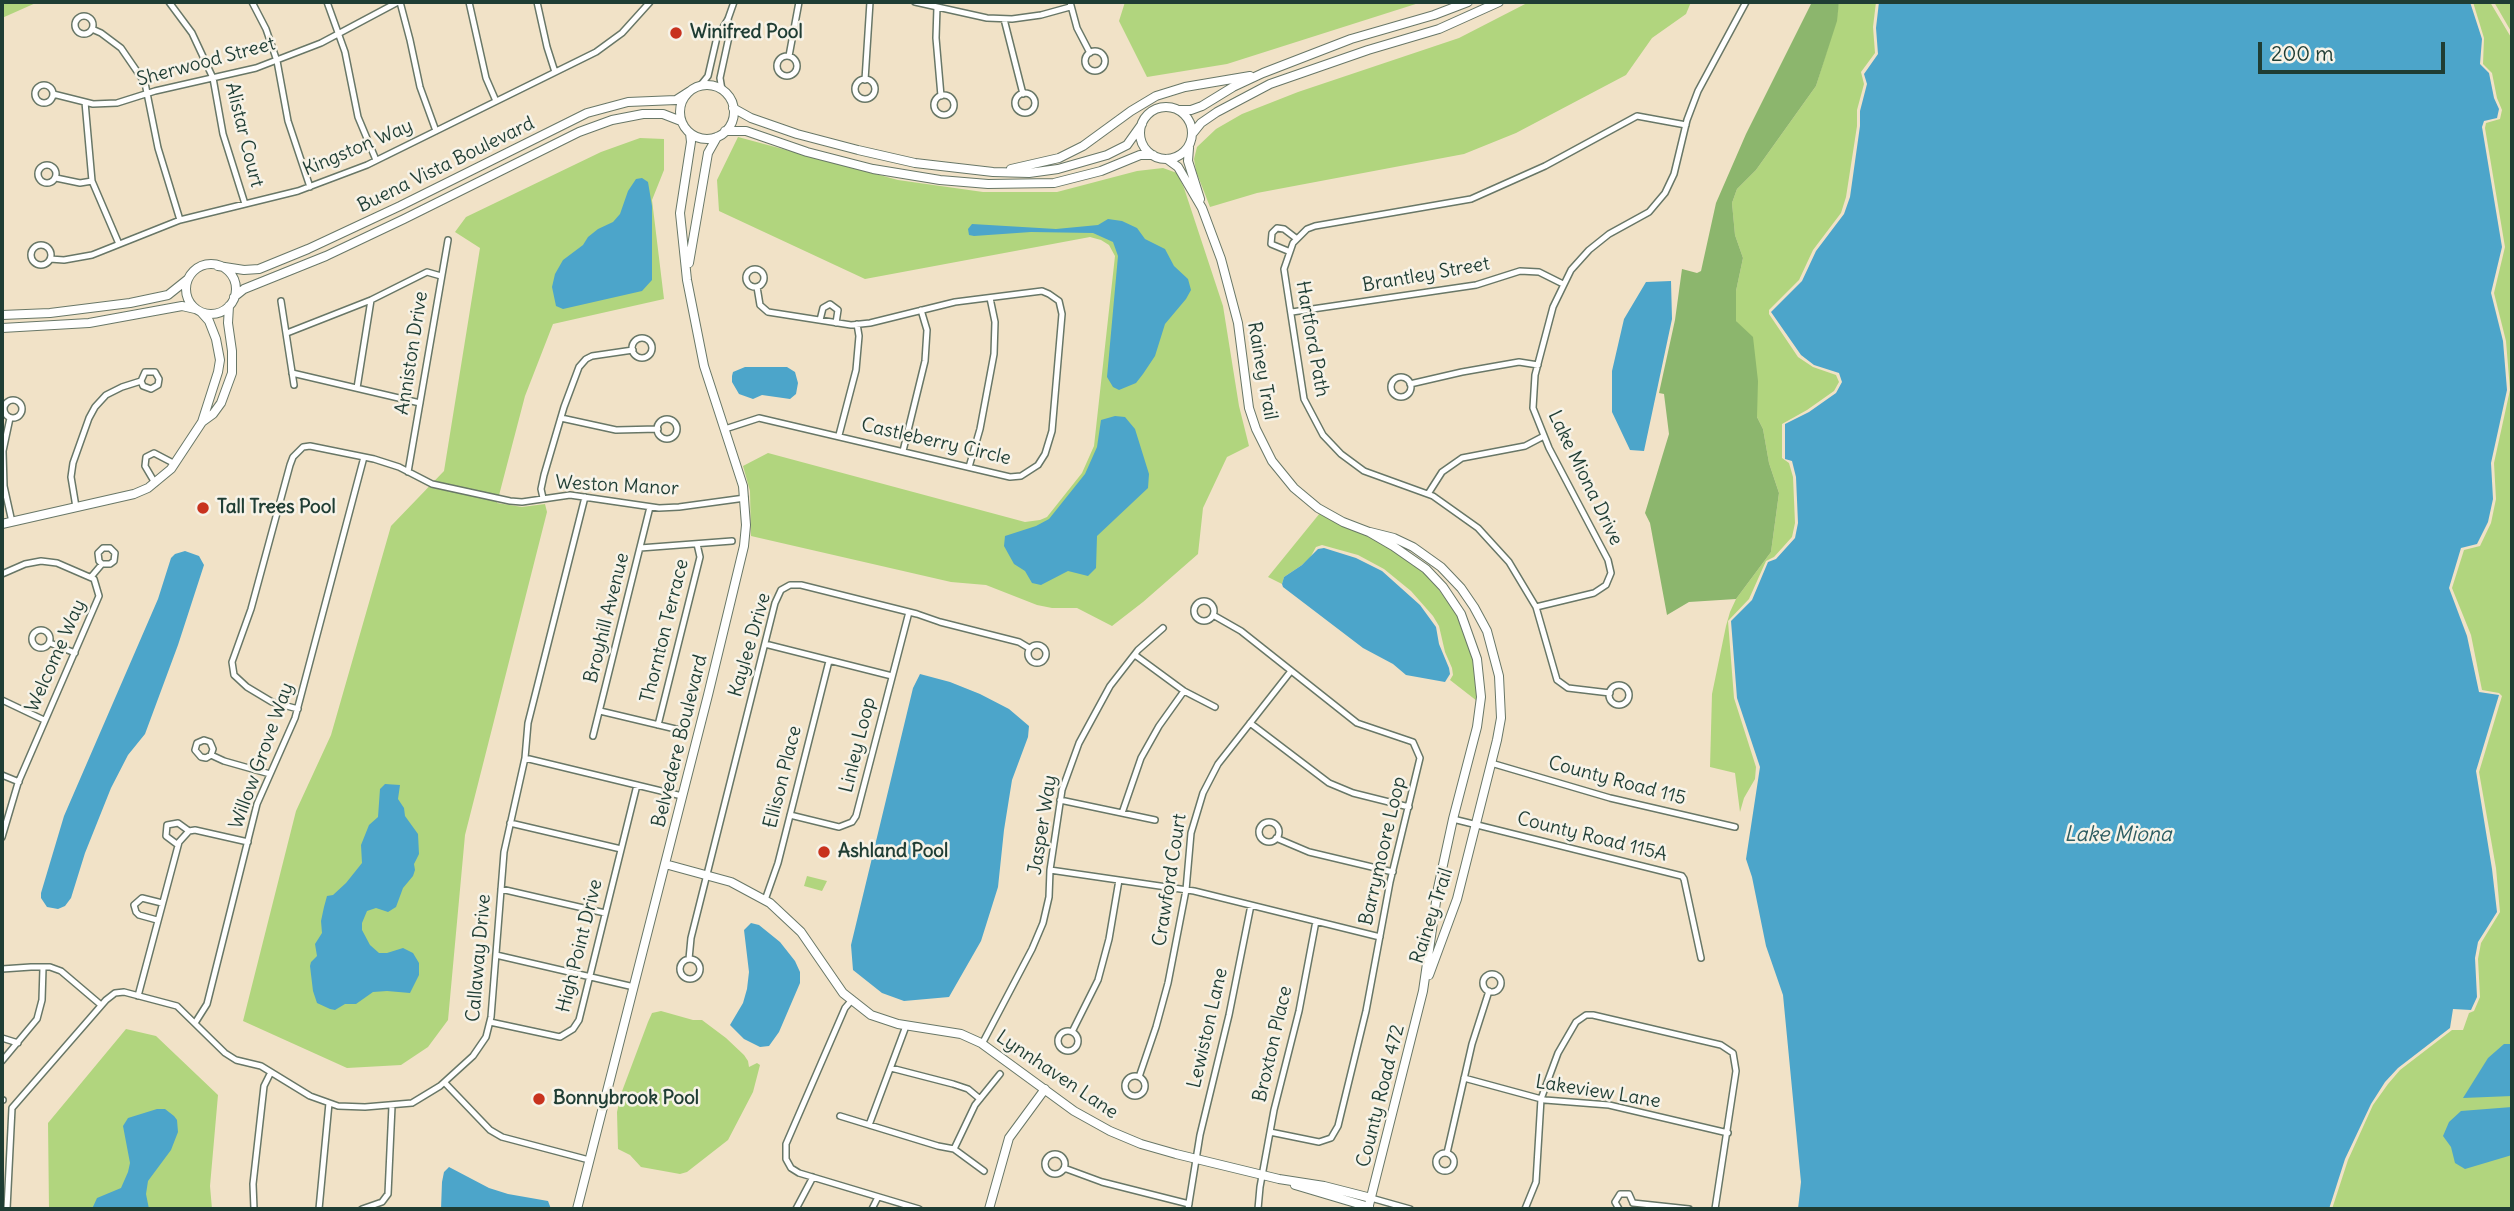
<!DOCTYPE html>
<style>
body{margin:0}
#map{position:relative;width:2514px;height:1211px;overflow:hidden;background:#f1e2c7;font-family:Delius,sans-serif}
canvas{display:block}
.frame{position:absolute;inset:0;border:4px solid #1f3d34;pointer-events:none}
.scale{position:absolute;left:2258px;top:42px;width:187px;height:32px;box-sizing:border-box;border:4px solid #1f3d34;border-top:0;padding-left:9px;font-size:21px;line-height:24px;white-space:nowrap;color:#1f3d34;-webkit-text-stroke:5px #f7f3e8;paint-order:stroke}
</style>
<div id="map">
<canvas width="2514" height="1211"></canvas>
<div class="frame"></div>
<div class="scale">200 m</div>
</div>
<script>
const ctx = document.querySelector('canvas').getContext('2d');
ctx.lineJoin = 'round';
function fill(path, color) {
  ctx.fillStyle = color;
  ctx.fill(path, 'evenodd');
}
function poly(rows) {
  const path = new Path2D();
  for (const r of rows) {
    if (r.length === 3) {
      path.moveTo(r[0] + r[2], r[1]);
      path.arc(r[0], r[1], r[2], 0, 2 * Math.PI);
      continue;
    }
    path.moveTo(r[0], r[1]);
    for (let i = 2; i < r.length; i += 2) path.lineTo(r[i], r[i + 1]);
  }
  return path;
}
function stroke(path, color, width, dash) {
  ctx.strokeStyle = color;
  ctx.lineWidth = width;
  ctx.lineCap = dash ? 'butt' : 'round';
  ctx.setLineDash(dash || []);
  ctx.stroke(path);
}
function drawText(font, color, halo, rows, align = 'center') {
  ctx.font = font + ' Delius,sans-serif';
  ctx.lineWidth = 5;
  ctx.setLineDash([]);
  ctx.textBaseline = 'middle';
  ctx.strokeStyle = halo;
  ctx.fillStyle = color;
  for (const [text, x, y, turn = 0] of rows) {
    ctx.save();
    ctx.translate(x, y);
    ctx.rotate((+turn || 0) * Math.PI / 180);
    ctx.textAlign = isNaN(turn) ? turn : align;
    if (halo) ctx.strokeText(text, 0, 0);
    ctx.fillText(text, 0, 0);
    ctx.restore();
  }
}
const green = poly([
 [2,2,38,2,2,18],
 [1125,2,1422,2,1227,64,1147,77,1119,21],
 [1529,2,1691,2,1686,14,1652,38,1626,75,1516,133,1464,154,1257,193,1210,207,1196,171,1194,159,1197,147,1216,129,1242,114,1298,92,1459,38],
 [1839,2,1876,2,1873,27,1875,53,1861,72,1864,84,1857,110,1857,126,1846,197,1841,213,1813,250,1799,280,1769,310,1769,314,1798,357,1813,367,1836,375,1839,382,1834,391,1807,410,1782,424,1782,458,1789,463,1793,477,1795,523,1792,537,1774,557,1766,561,1749,599,1728,621,1734,698,1756,767,1755,779,1744,798,1740,812,1735,773,1710,767,1712,694,1726,626,1730,612,1736,599,1771,552,1779,493,1769,463,1763,429,1757,417,1757,400,1736,321,1736,291,1743,258,1735,235,1732,203,1737,189,1756,170,1816,86,1836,21],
 [2473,2,2490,2,2512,39,2512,1209,2332,1209,2348,1160,2373,1105,2388,1084,2400,1070,2452,1030,2463,1030,2469,1013,2474,1011,2480,997,2478,959,2481,943,2500,912,2496,868,2479,772,2502,696,2499,693,2482,690,2471,635,2452,588,2464,550,2480,546,2491,523,2496,499,2494,463,2510,390,2506,341,2494,293,2505,247,2485,128,2486,123,2500,119,2502,110,2497,98,2492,73,2483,64,2484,38],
 [2494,2,2512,2,2512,33],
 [738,137,898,180,983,192,1057,192,1137,171,1163,168,1177,173,1184,188,1223,306,1239,406,1249,446,1227,457,1203,508,1198,554,1143,602,1112,626,1077,608,1052,608,1037,605,986,585,951,582,751,536,750,491,743,466,768,453,1025,522,1040,520,1047,517,1082,473,1094,446,1115,256,1109,245,1101,240,1090,237,865,279,719,211,717,180],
 [640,138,664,139,664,170,652,200,664,299,553,324,525,396,497,503,522,507,545,504,547,512,465,835,448,1020,428,1047,401,1065,347,1068,243,1021,296,811,331,735,391,526,444,471,480,248,455,232,466,217,601,152],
 [1320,513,1392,548,1414,563,1432,580,1457,615,1473,659,1477,701,1450,680,1453,675,1452,668,1445,652,1439,626,1433,616,1411,591,1384,569,1358,555,1322,545,1316,547,1310,558,1302,565,1284,577,1282,584,1268,577],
 [807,876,827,881,822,891,804,886],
 [661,1011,693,1020,702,1020,726,1038,744,1055,748,1061,749,1067,757,1063,760,1065,753,1092,728,1140,687,1172,680,1174,641,1167,630,1155,618,1149,617,1112,621,1094,648,1022,652,1013],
 [126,1029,156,1036,218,1095,210,1186,212,1209,49,1209,48,1123]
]);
const forest = poly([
 [1812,2,1839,2,1837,21,1816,86,1756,170,1737,189,1732,203,1735,235,1743,258,1736,291,1736,321,1753,337,1758,381,1757,417,1763,429,1769,463,1779,493,1771,552,1736,599,1689,602,1667,615,1650,523,1645,513,1669,434,1664,394,1659,393,1675,320,1682,269,1697,273,1701,271,1716,203,1746,134]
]);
const water = poly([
 [1879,2,2470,2,2482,39,2480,64,2489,73,2494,98,2499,109,2497,118,2484,121,2482,127,2502,247,2491,293,2503,341,2507,390,2491,463,2493,499,2488,522,2477,544,2461,548,2449,588,2467,636,2479,692,2499,695,2476,771,2492,869,2497,912,2478,942,2475,958,2477,997,2471,1010,2453,1009,2450,1028,2398,1068,2385,1082,2371,1104,2345,1159,2329,1209,1798,1209,1801,1182,1783,995,1766,946,1752,877,1746,859,1760,767,1737,698,1731,621,1752,600,1768,562,1776,559,1795,538,1798,523,1796,477,1792,461,1785,459,1785,424,1809,412,1836,393,1842,382,1839,373,1814,365,1801,355,1771,312,1802,281,1816,251,1844,214,1850,197,1860,126,1860,111,1867,84,1864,74,1878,54,1876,28],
 [642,178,648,182,652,206,652,280,642,291,563,309,556,306,552,287,555,274,563,260,583,245,588,237,598,229,613,222,620,214,628,191,636,179],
 [1108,219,1122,221,1137,228,1145,239,1165,249,1174,266,1188,279,1191,290,1186,299,1165,324,1155,356,1143,374,1136,383,1119,390,1113,387,1107,377,1118,256,1113,242,1093,233,1031,232,974,236,969,235,968,229,972,224,1056,229,1098,225],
 [1671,281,1672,319,1644,451,1630,450,1612,412,1612,371,1624,319,1646,282],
 [745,367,787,367,795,372,798,383,796,394,790,399,762,395,753,399,739,394,732,382,732,376,733,372],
 [1115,416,1125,417,1135,429,1149,474,1148,488,1097,536,1096,568,1088,576,1068,571,1041,585,1032,583,1025,571,1014,564,1004,546,1005,536,1036,526,1049,519,1085,474,1097,447,1101,420],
 [1324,548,1356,558,1382,571,1420,605,1436,627,1439,644,1449,668,1450,674,1445,682,1406,675,1393,664,1363,648,1283,587,1282,584,1284,577,1302,565,1318,549],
 [185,551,199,556,204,565,178,645,145,734,128,755,111,788,85,853,71,898,65,906,58,909,47,907,41,898,41,893,64,816,158,599,171,558,175,554],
 [920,674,950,682,980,694,1009,709,1029,726,1028,737,1012,780,1004,830,998,887,981,941,949,997,904,1001,882,993,853,970,851,945,913,688],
 [385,784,400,785,398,799,404,808,405,816,418,834,419,854,414,864,415,870,413,876,403,888,396,907,388,912,376,908,367,911,362,923,362,930,370,945,379,953,387,953,403,948,413,953,419,963,419,975,410,993,387,991,373,992,356,1004,345,1004,335,1010,330,1009,317,1003,313,991,310,966,311,962,317,956,315,944,322,933,321,921,324,907,327,896,333,895,346,883,362,863,361,845,369,825,378,817,380,789],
 [751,923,759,925,780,942,795,961,800,972,800,983,779,1032,769,1046,760,1047,744,1039,730,1025,743,1003,747,989,749,972,744,930],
 [2504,1044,2512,1044,2512,1096,2463,1098,2488,1058],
 [2512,1107,2512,1155,2465,1169,2455,1163,2451,1147,2443,1136,2449,1122,2461,1111],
 [157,1109,165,1109,174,1116,177,1120,178,1132,171,1150,148,1181,146,1194,149,1209,92,1209,97,1198,121,1188,128,1172,130,1163,123,1126,128,1118],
 [449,1167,489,1188,508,1194,548,1201,551,1209,441,1209,442,1182,444,1172]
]);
const street = poly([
 [169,2,192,33,213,78,223,134,245,204],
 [252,2,266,29,277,61,288,121,310,187],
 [327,2,345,52,358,117,376,160],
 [400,2,410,40,420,87,436,131],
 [469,2,486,78,496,101],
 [537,2,547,47,555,72],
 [915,2,987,18,1012,19,1041,15,1070,7],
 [1070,2,1077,28,1090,53],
 [937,7,936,38,941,96],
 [84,25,9],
 [1004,19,1023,94],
 [92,29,101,33,121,48,145,83,158,148,180,220],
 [1095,61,10],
 [789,56,799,2],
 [787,66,10],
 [865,89,10],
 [865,80,870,2],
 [44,94,9],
 [700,86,708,76,717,37,728,19,734,2],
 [722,90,720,78,730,32,728,19],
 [1025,103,10],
 [53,94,93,104,117,103,155,91,256,68,321,43,398,2],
 [944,105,10],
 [85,102,92,181,119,244],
 [47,174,9],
 [56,178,80,183,92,181],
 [41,255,10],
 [1288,251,1271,244,1272,233,1277,228,1284,229,1297,239],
 [50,259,64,260,92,255,180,220,298,191,367,165,596,52,622,33,650,2],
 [755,278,9],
 [281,301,294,385],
 [1292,312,1476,285,1520,271,1539,272,1563,284],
 [820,320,823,308,830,304,838,310,836,323],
 [287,333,371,300,427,272,441,276],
 [642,348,10],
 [292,373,420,403],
 [1401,387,10],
 [1410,384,1462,372,1519,362,1538,365],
 [357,388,371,300],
 [13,409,9],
 [10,418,3,451,4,486,12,522],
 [561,418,616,430,658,429],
 [667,429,10],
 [725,429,759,418,1010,477,1021,476,1038,465,1045,454,1052,431,1062,314,1059,301,1049,294,1042,291,955,302,870,323,851,325,768,312,760,305,757,287],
 [839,435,856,370,859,336,857,324],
 [903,451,925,361,927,330,921,310],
 [969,467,980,429,994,354,995,322,990,298],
 [408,472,448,240],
 [155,483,145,466,146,457,154,453,175,464],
 [1428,494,1442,472,1462,458,1525,446,1544,436],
 [543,498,541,489,544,475,564,407,579,367,586,359,592,356,633,350],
 [76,507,71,477,73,463,89,418,95,407,106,395,122,387,141,381,145,372,155,372,159,379,158,385,151,389,143,386,141,381],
 [640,548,732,541],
 [2,574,25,564,41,561,57,563,94,579,99,596,18,783,2,837],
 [91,577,102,564,110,564,114,561,115,553,110,548,103,548,98,553,99,561,102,564],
 [1204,611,10],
 [1536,607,1594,593,1606,585,1611,573,1608,560,1549,448,1533,408,1535,375,1553,307,1571,270,1589,250,1609,234,1649,212,1665,193,1674,174,1687,120,1698,91,1746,2],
 [1213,615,1241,631,1357,723,1413,742,1420,758,1390,882,1366,1011,1338,1126,1331,1138,1319,1142,1270,1132],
 [41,639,9],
 [50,643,75,653],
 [765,644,892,676],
 [1037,654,9],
 [1135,655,1184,691,1215,707],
 [1619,695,10],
 [1610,693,1568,688,1557,680,1536,607,1509,562,1478,528,1433,496,1364,471,1341,454,1323,435,1304,399,1284,269,1293,243,1307,229,1315,226,1471,199,1545,166,1637,116,1686,125],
 [2,700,44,720],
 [298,709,272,702,247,687,234,675,232,662,251,609,290,465,293,457,303,447,310,446,374,459,399,467,432,484,510,501,522,502,570,495,659,508,679,507,745,498],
 [600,711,684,731],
 [1250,723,1329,783,1353,793,1409,807],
 [658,725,700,557,697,544],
 [593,736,650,507],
 [211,755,213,749,210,742,204,740,197,743,195,750,201,757,206,758,211,755,224,761,270,774],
 [525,758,682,796],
 [1491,763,1610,798,1735,827],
 [2,775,19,782],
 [1060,800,1155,820],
 [1122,813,1141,758,1159,726,1184,691],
 [790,815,839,827,852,822,856,816,909,612],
 [1453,819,1682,876,1684,879,1701,958],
 [1269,832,10],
 [510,823,621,849],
 [1276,838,1309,852,1393,872],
 [178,845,166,836,167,825,178,823,189,831],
 [1050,870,1194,891,1380,937],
 [501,889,605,913],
 [765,900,778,863,829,661],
 [157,920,139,915,136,912,134,905,142,898,162,903],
 [496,955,634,987],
 [689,959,691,938,775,603,781,590,790,585,801,585,917,614,940,622,1019,642,1029,648],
 [690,969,10],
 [2,969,31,967,50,967,61,971,101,1005],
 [1492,983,9],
 [138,996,179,842,189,831,195,830,248,842],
 [851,1001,845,1008,786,1144,786,1159,791,1168,799,1173,919,1209],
 [490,1022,560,1037,573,1029,579,1020,637,785],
 [195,1023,207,1004,257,804,295,718,364,457],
 [1068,1041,10],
 [1072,1032,1098,980,1109,939,1119,880],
 [2,1038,18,1043],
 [982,1044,1032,949,1043,923,1049,897,1050,870,1062,790,1079,743,1110,686,1138,650,1163,628],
 [2,1061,37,1019,42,1000,43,968],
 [891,1068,953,1084,968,1089,980,1099],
 [1135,1086,10],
 [1139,1077,1156,1027,1168,983,1186,890,1191,833,1203,793,1218,764,1291,671],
 [1464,1078,1545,1100,1609,1105,1728,1133],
 [445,1083,490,1130,502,1137,589,1160],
 [2,1100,3,1100],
 [840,1116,938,1146,954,1149,984,1171],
 [869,1125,906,1026],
 [954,1149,975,1105,1000,1074],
 [1445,1162,9],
 [1447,1153,1472,1044,1489,991],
 [1055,1164,10],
 [1064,1168,1102,1182,1189,1204],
 [1371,1198,1410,1209],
 [1633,1203,1689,1209],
 [7,1209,12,1108,106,1000,115,993,124,992,177,1006,225,1053,236,1060,261,1066,310,1096,338,1106,365,1107,412,1103,440,1086,473,1056,486,1037,491,1017,504,852,525,758,528,723,585,497],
 [254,1209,253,1184,264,1086,271,1072],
 [319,1209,329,1103],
 [362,1209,382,1202,388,1194,392,1106],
 [796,1209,813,1177],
 [872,1209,878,1197],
 [1188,1209,1200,1135,1229,1015,1251,905],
 [1258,1209,1260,1187,1274,1110,1299,1011,1316,921],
 [1525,1209,1536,1182,1541,1099,1558,1053,1576,1022,1586,1015,1593,1015,1721,1045,1733,1053,1736,1071,1715,1209],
 [1619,1209,1615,1202,1620,1194,1629,1194,1633,1203]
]);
const secondary = poly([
 [707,112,27],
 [1166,133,26],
 [733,108,751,118,797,134,858,150,915,163,993,172,1029,173,1058,169,1107,155,1127,145,1142,124],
 [1179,110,1191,110,1202,106,1233,87,1263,73,1351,39,1434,15,1468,2],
 [725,131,746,131,807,152,873,169,940,180,988,184,1054,183,1101,171,1140,155,1153,155],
 [1193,133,1201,123,1217,112,1270,84,1368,50,1439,29,1499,2],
 [1189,148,1188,161,1200,199],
 [1167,159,1178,167,1202,208,1221,259,1238,323,1249,408,1256,429,1272,461,1294,488,1318,508,1343,522,1369,532,1393,546,1426,569,1443,587,1461,614,1477,659,1481,697,1477,727,1453,819,1438,888,1423,991,1368,1209],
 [1011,169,1059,158,1083,146,1131,111,1156,96,1185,87,1250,76],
 [689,263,708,153,717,137],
 [211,289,25],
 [218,266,244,270,259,269,308,249,400,206,587,113,628,102,676,100,690,91],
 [234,297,244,289,326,256,404,219,579,132,612,120,643,114,663,114,681,121],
 [2,315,50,313,130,303,168,295,188,279],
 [2,328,89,323,182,306,195,309],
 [202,422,213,414,221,403,232,373,232,351,228,323,229,306],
 [2,524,134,494,148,488,171,469,202,422,218,372,220,360,216,339,209,321,201,312],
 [1370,532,1394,538,1413,547,1441,567,1461,588,1474,607,1487,631,1499,676,1501,718,1497,740,1457,899,1429,975],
 [665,864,731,882,770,903,801,932,843,993,871,1015,898,1024,961,1034,981,1043,1074,1111,1110,1131,1141,1144,1176,1154,1279,1179,1324,1186,1371,1198],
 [1295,1185,1369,1207],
 [577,1209,708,695,744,546,746,525,743,486,704,366,687,280,680,213,691,142,690,133],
 [989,1209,1009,1138,1045,1089]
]);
const markers = [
 [676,33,7,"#c8321e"],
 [203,508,7,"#c8321e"],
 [824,852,7,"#c8321e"],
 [539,1099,7,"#c8321e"]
];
const poiNames = [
 ["Winifred Pool",690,33],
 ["Tall Trees Pool",217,508],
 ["Ashland Pool",838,852],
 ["Bonnybrook Pool",553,1099]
];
const streetNames = [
 ["Sherwood Street",206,62,-15],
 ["Alistar Court",244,135,76],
 ["Kingston Way",358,148,-23],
 ["Buena Vista Boulevard",446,165,-26],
 ["Brantley Street",1426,275,-10],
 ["Hartford Path",1312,339,80],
 ["Anniston Drive",412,353,-81],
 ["Rainey Trail",1262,371,80],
 ["Castleberry Circle",936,442,13],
 ["Lake Miona Drive",1585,478,64],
 ["Weston Manor",617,486,3],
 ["Broyhill Avenue",607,618,-76],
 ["Thornton Terrace",665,631,-76],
 ["Kaylee Drive",750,645,-74],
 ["Welcome Way",56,656,-66],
 ["Belvedere Boulevard",680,741,-76],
 ["Linley Loop",858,745,-76],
 ["Willow Grove Way",262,756,-70],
 ["Ellison Place",783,777,-76],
 ["County Road 115",1617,781,15],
 ["Jasper Way",1043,825,-81],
 ["County Road 115A",1592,837,14],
 ["Barrymoore Loop",1383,851,-77],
 ["Crawford Court",1170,880,-81],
 ["Rainey Trail",1432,916,-72],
 ["High Point Drive",580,946,-76],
 ["Callaway Drive",479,958,-85],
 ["Lewiston Lane",1208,1028,-77],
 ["Broxton Place",1273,1044,-77],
 ["Lynnhaven Lane",1057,1075,34],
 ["Lakeview Lane",1598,1092,9],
 ["County Road 472",1381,1096,-76]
];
const waterNames = [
 ["Lake Miona",2118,835]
];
fill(green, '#b1d57e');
fill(forest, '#8cb66d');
fill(water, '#4ca5ca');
stroke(street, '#687767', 8);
stroke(secondary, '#687767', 10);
stroke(street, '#fff', 5);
stroke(secondary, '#fff', 8);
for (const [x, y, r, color] of markers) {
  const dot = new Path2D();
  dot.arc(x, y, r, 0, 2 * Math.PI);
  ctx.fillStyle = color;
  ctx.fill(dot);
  stroke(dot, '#f7f3e8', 2.5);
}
drawText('bold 19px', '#1f3d34', '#f7f3e8', poiNames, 'left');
drawText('19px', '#1f3d34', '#f7f3e8', streetNames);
drawText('italic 21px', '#2c5c61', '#f7f3e8', waterNames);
</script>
